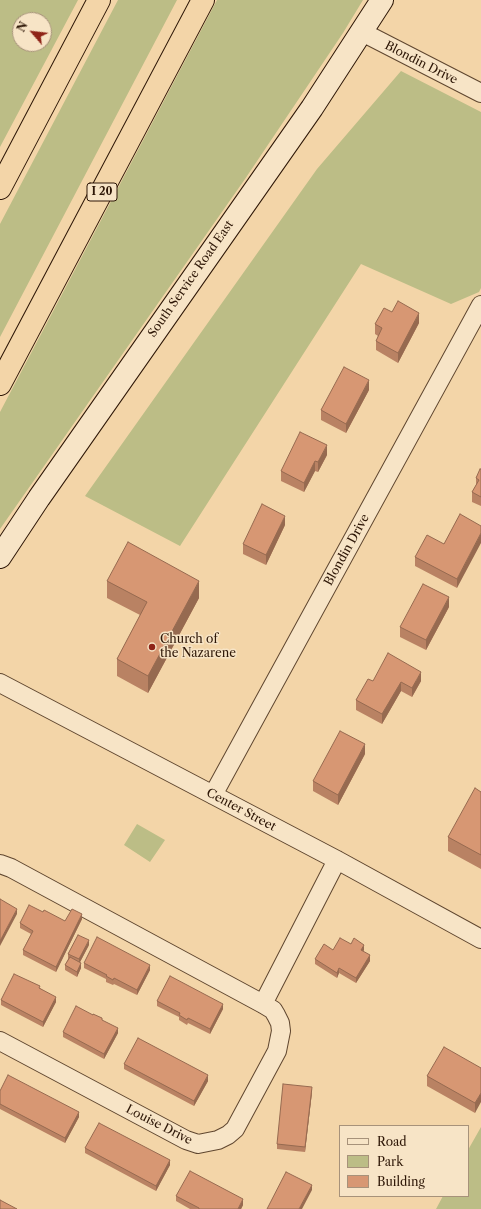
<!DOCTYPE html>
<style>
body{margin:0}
#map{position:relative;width:481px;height:1209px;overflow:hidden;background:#f3d5a8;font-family:"Libre Caslon Text",serif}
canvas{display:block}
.legend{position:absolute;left:339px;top:1125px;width:130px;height:72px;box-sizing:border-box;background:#f7e4c6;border:1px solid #a7927a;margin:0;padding:5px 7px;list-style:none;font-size:12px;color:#2e1707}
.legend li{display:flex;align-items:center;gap:8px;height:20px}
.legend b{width:20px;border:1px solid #a7927a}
.north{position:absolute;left:12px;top:12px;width:40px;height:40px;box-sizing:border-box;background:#f7e4c6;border:1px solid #a7927a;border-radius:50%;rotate:298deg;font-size:11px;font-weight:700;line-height:16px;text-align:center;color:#2e1707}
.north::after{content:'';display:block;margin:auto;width:14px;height:18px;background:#8f2418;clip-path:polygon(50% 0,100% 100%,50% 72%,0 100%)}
</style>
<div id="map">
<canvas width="481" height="1209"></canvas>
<ul class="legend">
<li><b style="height:5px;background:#f7e4c6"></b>Road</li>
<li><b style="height:11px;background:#bcbd86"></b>Park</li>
<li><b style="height:11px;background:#d79773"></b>Building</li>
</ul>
<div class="north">N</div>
</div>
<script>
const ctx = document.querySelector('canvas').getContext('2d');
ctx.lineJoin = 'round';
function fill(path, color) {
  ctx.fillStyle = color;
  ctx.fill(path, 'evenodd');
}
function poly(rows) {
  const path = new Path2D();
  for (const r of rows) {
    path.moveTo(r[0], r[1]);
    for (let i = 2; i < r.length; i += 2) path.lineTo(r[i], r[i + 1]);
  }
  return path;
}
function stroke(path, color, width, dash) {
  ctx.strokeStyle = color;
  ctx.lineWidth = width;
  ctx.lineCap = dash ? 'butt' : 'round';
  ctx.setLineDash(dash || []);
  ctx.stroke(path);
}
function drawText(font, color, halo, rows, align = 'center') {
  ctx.font = font + ' "Libre Caslon Text",serif';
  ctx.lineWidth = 3;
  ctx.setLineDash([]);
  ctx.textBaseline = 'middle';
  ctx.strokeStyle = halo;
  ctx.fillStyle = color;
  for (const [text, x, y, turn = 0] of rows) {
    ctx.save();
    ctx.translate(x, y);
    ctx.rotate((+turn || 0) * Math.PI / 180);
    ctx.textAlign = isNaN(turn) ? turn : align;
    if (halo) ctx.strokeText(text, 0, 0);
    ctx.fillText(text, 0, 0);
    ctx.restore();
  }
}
const green = poly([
 [0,0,78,0,0,147],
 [20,20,44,20,44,44,20,44],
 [118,0,177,0,0,337,0,224],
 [217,0,363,0,343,33,245,179,0,529,0,412],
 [401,71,481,112,481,288,479,292,451,304,361,264,180,546,85,496,317,169],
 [137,824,165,840,150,862,124,845],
 [481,1127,481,1209,436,1209,443,1196,468,1196,468,1150]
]);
const street = poly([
 [362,32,481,93],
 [0,683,337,860,481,939],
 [213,795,481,305],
 [0,864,11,868,263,1004,273,1010,276,1015,280,1023,281,1031,277,1051,235,1129,228,1135,218,1140,198,1144,186,1140,0,1041],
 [263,1004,337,860]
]);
const secondary = poly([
 [0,557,39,498,312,108,382,0]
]);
const highway = poly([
 [0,188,99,0],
 [0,384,203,0]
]);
const wall = poly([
 [392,312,419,323,398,363,376,350,376,341,378,336,375,334,375,324],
 [369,390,346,433,321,420,321,410],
 [327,455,318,472,315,471,304,492,281,481,281,471],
 [481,469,481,506,472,502,472,492,476,485,476,478],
 [460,514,457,588,415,566,415,557,444,544],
 [285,525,266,565,243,554,243,544],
 [107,581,199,598,148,693,117,676,117,659,140,615,107,598],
 [449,607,426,650,400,637,400,627],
 [373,681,421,681,412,697,401,691,382,724,356,710,356,700],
 [365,754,338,805,313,791,313,781],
 [481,792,481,869,448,851,448,837],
 [43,912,65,921,82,919,56,972,23,955,23,950,31,934,20,928,20,923],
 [351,944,364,950,363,951,370,961,356,983,339,973,337,978,315,964,315,959,333,950],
 [89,945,80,962,81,968,77,977,65,970,65,965,68,959,68,954],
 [84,963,150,970,137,995,114,984,113,985,106,982,106,979,84,968],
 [40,988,56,1002,43,1027,1,1005,1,1000],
 [157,1001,223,1009,210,1034,188,1023,187,1025,179,1020,179,1017,157,1006],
 [102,1020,118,1033,104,1059,63,1037,63,1032],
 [124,1064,208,1081,194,1106,124,1069],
 [481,1068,475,1113,427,1086,427,1076],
 [0,1091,79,1117,65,1143,0,1109],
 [312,1092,305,1152,277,1149,277,1144],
 [85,1148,170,1165,156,1191,85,1153],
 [176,1196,243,1205,241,1209,190,1209,176,1201]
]);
const shadedWall = poly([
 [419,313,419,323,398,363,398,353],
 [369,380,369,390,346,433,346,424],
 [327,445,327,455,318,472,318,462],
 [315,461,315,471,304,492,304,483],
 [285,516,285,525,266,565,266,555],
 [481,533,481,543,457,588,457,579],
 [199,581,199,598,148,693,148,676],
 [449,597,449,607,426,650,426,640],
 [421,672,421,681,412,697,412,688],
 [401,682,401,691,382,724,382,714],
 [365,744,365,754,338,805,338,795],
 [17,909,17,914,0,946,0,941],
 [82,914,82,919,56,972,56,967],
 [89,940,89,945,79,964,79,959],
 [364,945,364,950,361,955,361,950],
 [370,955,370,961,356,983,356,978],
 [81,963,81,968,77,977,77,972],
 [150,965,150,970,137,995,137,990],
 [339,968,339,973,337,978,337,973],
 [56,997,56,1002,43,1027,43,1022],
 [223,1004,223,1009,210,1034,210,1029],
 [118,1028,118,1033,104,1059,104,1054],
 [208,1075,208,1081,194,1106,194,1101],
 [312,1087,312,1092,305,1152,305,1147],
 [481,1093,481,1102,475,1113,475,1103],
 [79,1112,79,1117,65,1143,65,1138],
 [170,1160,170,1165,156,1191,156,1186],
 [312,1185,312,1190,302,1209,299,1209],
 [243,1199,243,1205,241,1209,238,1209]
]);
const building = poly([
 [398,301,419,313,398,353,376,341,382,328,375,324,384,308,392,312,398,301],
 [344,367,369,380,346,424,321,410,344,367],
 [300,432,327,445,318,462,315,461,304,483,281,471,300,432],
 [480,469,481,469,481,497,472,492,479,480,476,478,480,469],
 [262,504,285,516,266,555,243,544,262,504],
 [460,514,481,526,481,533,457,579,415,557,427,535,444,544,460,514],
 [128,542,199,581,148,676,117,659,147,602,107,581,128,542],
 [423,584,449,597,426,640,400,627,423,584],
 [388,653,421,672,412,688,401,682,382,714,356,700,368,679,373,681,388,653],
 [340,731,365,744,338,795,313,781,340,731],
 [475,788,481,792,481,855,448,837,475,788],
 [0,899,17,909,0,941,0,899],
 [29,905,43,912,44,910,65,921,72,909,82,914,56,967,23,950,33,931,20,923,29,905],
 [78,935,89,940,79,959,68,954,78,935],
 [97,937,150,965,137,990,114,978,113,980,106,976,107,975,84,963,97,937],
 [340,938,351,944,354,938,364,945,361,950,370,955,356,978,339,968,337,973,315,959,324,944,333,950,340,938],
 [70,957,81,963,77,972,65,965,70,957],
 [14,974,40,986,39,988,56,997,43,1022,1,1000,14,974],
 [170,976,223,1004,210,1029,188,1018,187,1020,179,1015,180,1013,157,1001,170,976],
 [76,1006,93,1015,93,1014,102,1018,102,1020,118,1028,104,1054,63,1032,76,1006],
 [138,1038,208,1075,194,1101,124,1064,138,1038],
 [444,1047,481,1068,481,1093,475,1103,427,1076,444,1047],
 [8,1075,79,1112,65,1138,0,1104,0,1091,8,1075],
 [283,1084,312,1087,305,1147,277,1144,283,1084],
 [99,1123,170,1160,156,1186,85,1148,99,1123],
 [190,1171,243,1199,238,1209,199,1209,199,1208,176,1196,190,1171],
 [286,1172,312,1185,299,1209,267,1209,286,1172],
 [0,1200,17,1209,0,1209,0,1200]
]);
const markers = [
 [152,647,4,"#8f2418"]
];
const shields = [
 [102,192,30]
];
const shieldNames = [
 ["I 20",102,192]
];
const streetNames = [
 ["Blondin Drive",421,63,27],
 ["South Service Road East",191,279,-55],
 ["Blondin Drive",347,550,-61],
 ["Center Street",241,810,28],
 ["Louise Drive",159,1125,27]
];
const poiNames = [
 ["Church of",160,640],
 ["the Nazarene",160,654]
];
fill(green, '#bcbd86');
stroke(street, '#5f462f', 20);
stroke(secondary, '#2e1707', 24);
stroke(highway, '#2e1707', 24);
stroke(street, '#f7e4c6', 18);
stroke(secondary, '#f7e4c6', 22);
stroke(highway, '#f3d5a8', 22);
fill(wall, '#b98263');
fill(shadedWall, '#966a50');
fill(building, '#d79773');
stroke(building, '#966a50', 1);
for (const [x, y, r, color] of markers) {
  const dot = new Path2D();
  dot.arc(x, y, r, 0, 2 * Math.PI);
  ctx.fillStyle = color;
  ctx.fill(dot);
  stroke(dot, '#f7e4c6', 1.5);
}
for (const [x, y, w] of shields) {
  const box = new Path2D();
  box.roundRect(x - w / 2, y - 9, w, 18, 3);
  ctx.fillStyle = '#f7e4c6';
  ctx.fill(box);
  stroke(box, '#2e1707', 1);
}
drawText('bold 11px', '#2e1707', null, shieldNames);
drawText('12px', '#2e1707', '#f7e4c6', streetNames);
drawText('12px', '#2e1707', '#f7e4c6', poiNames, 'left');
</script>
